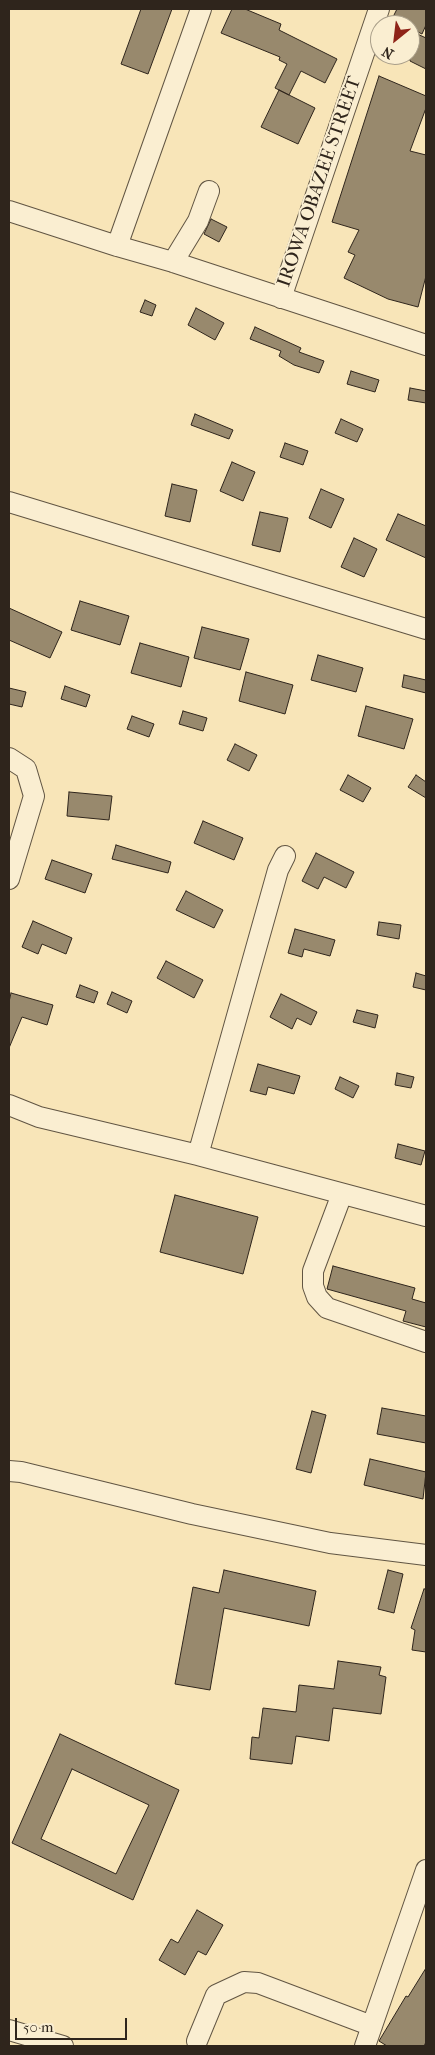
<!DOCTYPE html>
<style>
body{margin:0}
#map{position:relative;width:435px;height:2055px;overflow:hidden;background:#f8e5b8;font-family:"IM FELL French Canon",serif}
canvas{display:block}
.frame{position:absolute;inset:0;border:10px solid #2f251c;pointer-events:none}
.north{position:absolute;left:370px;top:15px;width:50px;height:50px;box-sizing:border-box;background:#faeed1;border:1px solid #a99e89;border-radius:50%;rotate:209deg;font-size:14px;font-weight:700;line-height:20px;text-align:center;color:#2f251c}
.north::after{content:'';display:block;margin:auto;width:18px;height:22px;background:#8f2418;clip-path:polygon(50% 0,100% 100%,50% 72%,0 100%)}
.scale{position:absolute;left:15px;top:2018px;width:112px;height:22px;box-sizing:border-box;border:2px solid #2f251c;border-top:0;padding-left:6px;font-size:15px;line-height:18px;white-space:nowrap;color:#2f251c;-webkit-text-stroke:4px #faeed1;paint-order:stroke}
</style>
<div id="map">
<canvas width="435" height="2055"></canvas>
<div class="frame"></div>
<div class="north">N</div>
<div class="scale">50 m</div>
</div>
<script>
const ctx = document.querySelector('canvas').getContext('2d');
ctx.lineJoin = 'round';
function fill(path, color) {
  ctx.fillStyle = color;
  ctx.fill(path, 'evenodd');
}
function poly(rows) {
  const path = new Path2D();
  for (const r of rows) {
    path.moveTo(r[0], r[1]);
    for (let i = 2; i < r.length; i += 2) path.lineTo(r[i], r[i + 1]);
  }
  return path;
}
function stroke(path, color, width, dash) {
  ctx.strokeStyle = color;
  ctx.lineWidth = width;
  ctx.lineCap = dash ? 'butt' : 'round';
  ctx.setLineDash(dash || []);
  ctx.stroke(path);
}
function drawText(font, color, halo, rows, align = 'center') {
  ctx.font = font + ' "IM FELL French Canon",serif';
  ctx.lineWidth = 4;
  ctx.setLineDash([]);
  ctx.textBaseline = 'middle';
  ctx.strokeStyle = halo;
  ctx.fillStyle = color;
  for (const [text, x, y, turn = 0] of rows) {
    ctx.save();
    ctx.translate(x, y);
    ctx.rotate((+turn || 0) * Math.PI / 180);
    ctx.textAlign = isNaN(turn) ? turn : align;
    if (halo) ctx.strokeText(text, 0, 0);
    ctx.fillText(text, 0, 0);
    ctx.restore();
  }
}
const building = poly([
 [141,9,172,9,148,74,121,64,141,9],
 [232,9,245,9,281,24,279,30,337,59,325,83,301,71,289,95,275,88,287,64,279,60,280,57,221,33,232,9],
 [397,9,426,9,426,25,422,34,410,28,410,25,403,25,392,19,397,9],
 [413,32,426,38,426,69,410,61,410,38,413,32],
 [379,76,426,96,426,108,410,151,426,155,426,276,418,307,388,299,344,278,355,255,348,252,359,230,332,222,379,76],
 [279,90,315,108,298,144,261,127,279,90],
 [211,219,227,227,219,242,204,234,211,219],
 [145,300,156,305,152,316,140,312,145,300],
 [196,308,224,323,215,340,188,325,196,308],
 [255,327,301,348,299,352,324,361,319,373,294,365,279,356,281,351,250,339,255,327],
 [351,371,379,380,375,392,347,384,351,371],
 [410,388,426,391,426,403,408,400,410,388],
 [195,414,233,430,229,439,191,425,195,414],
 [341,419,363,429,357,442,335,433,341,419],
 [285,443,308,451,303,465,280,457,285,443],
 [232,462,255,472,243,501,220,491,232,462],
 [172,484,197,490,190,522,165,516,172,484],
 [321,489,344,499,331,528,309,518,321,489],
 [260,512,288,518,280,552,252,545,260,512],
 [398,514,426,526,426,558,386,540,398,514],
 [354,538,377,549,364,577,341,567,354,538],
 [80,601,129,616,120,645,71,630,80,601],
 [9,608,62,632,50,658,9,640,9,608],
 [202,627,249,639,240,670,194,658,202,627],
 [140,643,189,657,181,687,131,673,140,643],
 [318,655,363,668,356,692,311,680,318,655],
 [246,672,293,685,285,714,239,701,246,672],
 [404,675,426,680,426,693,402,687,404,675],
 [65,686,90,695,86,707,61,699,65,686],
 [9,688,26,692,22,707,9,704,9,688],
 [366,706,413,719,404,749,358,736,366,706],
 [183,711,207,718,203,731,179,724,183,711],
 [132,716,154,724,149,737,127,729,132,716],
 [235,744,257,755,249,771,227,760,235,744],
 [348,775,371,788,363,802,340,790,348,775],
 [416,775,426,782,426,798,408,787,416,775],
 [69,792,112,796,109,820,67,816,69,792],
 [203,821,243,838,234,860,194,843,203,821],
 [116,845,171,862,168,873,112,859,116,845],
 [316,853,354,872,346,888,324,877,318,889,302,881,316,853],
 [52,860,92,874,85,893,45,879,52,860],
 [186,891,223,910,214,928,176,910,186,891],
 [33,921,72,938,66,954,42,944,38,954,22,947,33,921],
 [379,922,401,925,399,939,377,935,379,922],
 [295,929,335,940,330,956,304,949,302,957,288,953,295,929],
 [166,961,203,980,194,998,157,978,166,961],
 [416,973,426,976,426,990,413,987,416,973],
 [80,985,98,992,94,1003,76,997,80,985],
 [112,992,132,1001,127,1013,107,1004,112,992],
 [11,993,53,1005,47,1025,22,1017,9,1048,9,1002,11,993],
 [281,994,317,1012,311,1025,297,1018,292,1029,270,1017,281,994],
 [357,1010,378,1015,375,1028,353,1022,357,1010],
 [258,1064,300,1076,294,1094,268,1087,266,1095,250,1091,258,1064],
 [397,1073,414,1077,411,1088,395,1085,397,1073],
 [340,1077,359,1086,353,1098,335,1089,340,1077],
 [398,1144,425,1151,421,1165,395,1158,398,1144],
 [175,1195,258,1217,243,1274,160,1252,175,1195],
 [333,1266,415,1288,412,1299,426,1303,426,1327,403,1321,406,1311,327,1289,333,1266],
 [382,1408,426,1416,426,1443,377,1434,382,1408],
 [312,1411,326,1415,311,1473,296,1469,312,1411],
 [370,1459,426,1472,423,1499,364,1485,370,1459],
 [224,1570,316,1591,309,1626,224,1608,210,1690,175,1684,193,1587,219,1593,224,1570],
 [388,1570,403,1574,394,1613,378,1609,388,1570],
 [424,1589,426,1589,426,1652,412,1650,415,1630,411,1628,424,1589],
 [338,1661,381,1667,379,1675,386,1677,381,1714,333,1708,329,1741,296,1736,292,1764,250,1759,252,1737,259,1738,263,1708,296,1712,299,1685,334,1689,338,1661],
 [60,1734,179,1790,133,1900,12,1843,60,1734],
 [72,1769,149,1805,116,1874,41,1839,72,1769],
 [197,1910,223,1925,206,1955,198,1951,185,1975,159,1960,171,1939,178,1943,197,1910],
 [426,1968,426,2042,424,2046,387,2046,379,2041,406,1996,408,1997,426,1968]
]);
const minor = poly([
 [9,211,117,246,173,262,426,345],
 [117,246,201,9],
 [173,262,198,221,209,191],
 [281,298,379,9],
 [9,502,426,629],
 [9,758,26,769,34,796,9,879],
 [9,1105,39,1117,198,1155,426,1216],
 [198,1155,278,870,285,856],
 [342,1194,313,1271,313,1286,317,1297,327,1308,426,1342],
 [9,1471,21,1472,192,1514,330,1543,426,1555],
 [9,2030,63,2046],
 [197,2041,216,1995,244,1982,258,1983,372,2026],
 [365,2046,426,1870]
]);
const streetNames = [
 ["IROWA OBAZEE STREET",320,182,-71]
];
fill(building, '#98896d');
stroke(building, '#2f251c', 1);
stroke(minor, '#615543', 22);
stroke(minor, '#faeed1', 20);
drawText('19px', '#2f251c', '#faeed1', streetNames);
</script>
